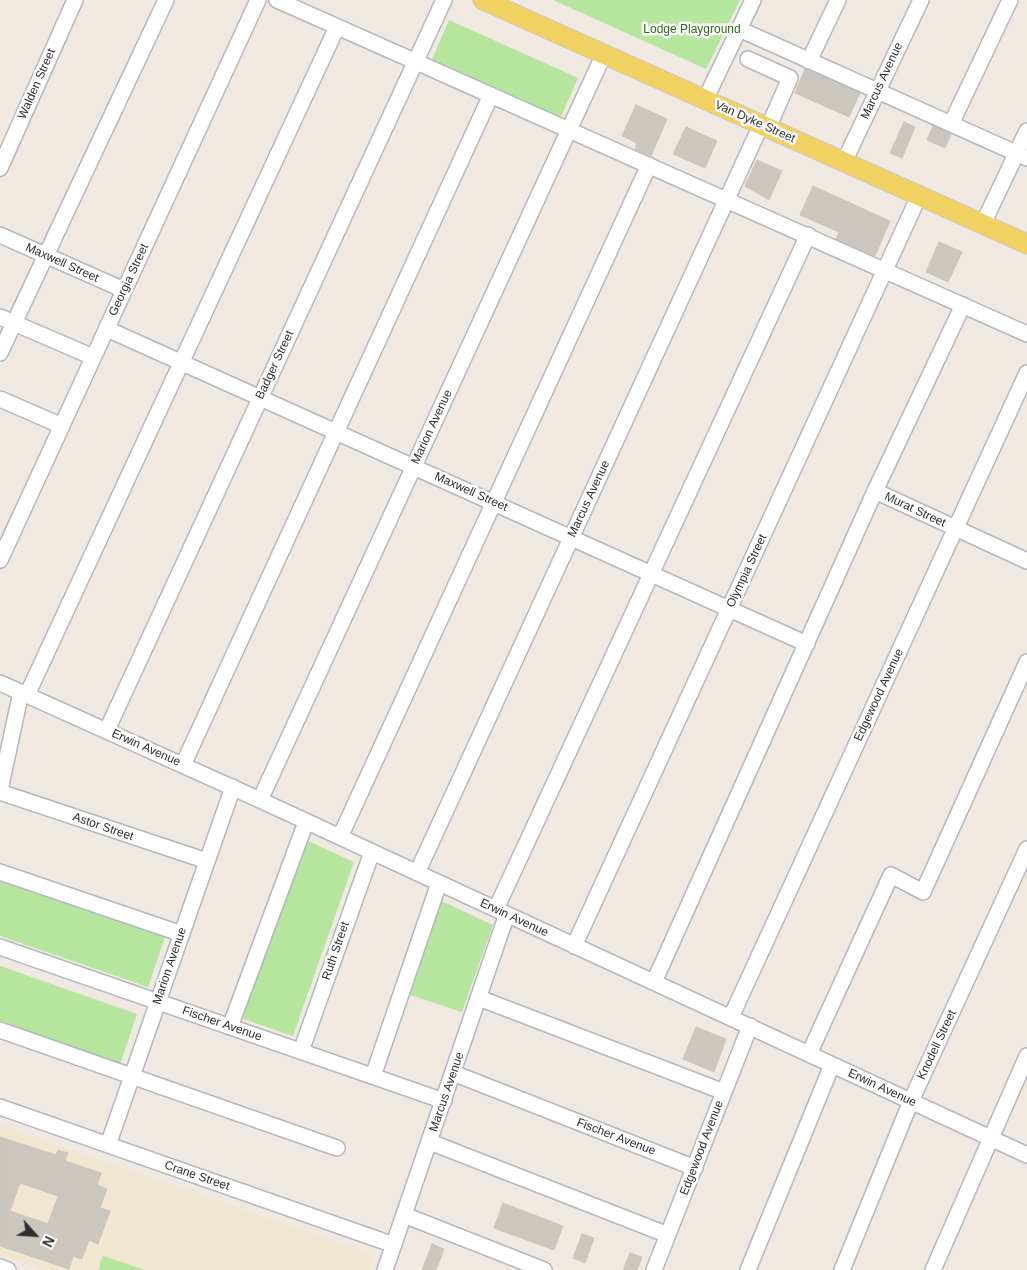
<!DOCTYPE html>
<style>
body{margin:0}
#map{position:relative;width:1027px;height:1270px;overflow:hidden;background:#efe9e1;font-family:Arial,sans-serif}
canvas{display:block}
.north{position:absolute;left:10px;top:1210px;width:50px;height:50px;-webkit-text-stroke:4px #fff;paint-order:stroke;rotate:116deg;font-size:14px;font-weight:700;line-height:20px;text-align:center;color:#2e2e2e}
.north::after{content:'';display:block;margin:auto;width:18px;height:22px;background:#2e2e2e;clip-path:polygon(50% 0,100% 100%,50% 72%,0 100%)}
</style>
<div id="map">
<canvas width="1027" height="1270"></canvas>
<div class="north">N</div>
</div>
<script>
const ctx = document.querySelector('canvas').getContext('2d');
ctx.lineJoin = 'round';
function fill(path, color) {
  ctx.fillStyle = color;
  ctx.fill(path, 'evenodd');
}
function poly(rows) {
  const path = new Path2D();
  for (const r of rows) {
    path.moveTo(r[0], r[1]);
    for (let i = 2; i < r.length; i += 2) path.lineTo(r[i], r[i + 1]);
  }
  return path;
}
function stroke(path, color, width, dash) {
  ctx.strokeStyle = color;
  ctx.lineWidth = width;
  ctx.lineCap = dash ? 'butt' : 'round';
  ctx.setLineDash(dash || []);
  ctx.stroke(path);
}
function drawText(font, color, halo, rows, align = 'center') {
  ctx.font = font + ' Arial,sans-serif';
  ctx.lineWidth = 5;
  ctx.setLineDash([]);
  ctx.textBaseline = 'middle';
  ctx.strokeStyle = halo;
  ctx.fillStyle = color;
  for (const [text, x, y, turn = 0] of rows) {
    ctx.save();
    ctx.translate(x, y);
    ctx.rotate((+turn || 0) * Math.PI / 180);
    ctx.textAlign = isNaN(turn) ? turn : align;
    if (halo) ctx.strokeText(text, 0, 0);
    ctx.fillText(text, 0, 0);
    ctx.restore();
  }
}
const education = poly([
 [0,1125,374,1255,369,1270,43,1270,0,1255]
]);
const green = poly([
 [553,0,740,0,706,69],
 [449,20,578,78,559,121,430,64],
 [304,839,354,862,293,1036,238,1017],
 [0,877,166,934,148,987,0,936],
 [437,899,493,925,462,1012,404,993],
 [0,966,137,1014,119,1068,0,1025],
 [103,1256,145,1270,98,1270]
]);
const building = poly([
 [805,69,860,93,849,117,795,93,805,69],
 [636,105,667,119,651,156,635,149,637,143,622,136,636,105],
 [904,122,915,127,902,158,890,153,904,122],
 [933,126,951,134,945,148,927,140,933,126],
 [686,127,717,141,705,168,673,154,686,127],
 [757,160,782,171,769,200,745,186,757,160],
 [813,186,890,221,875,256,836,239,839,232,800,215,813,186],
 [939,242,962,252,948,282,926,272,939,242],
 [696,1027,726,1039,714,1072,683,1059,696,1027],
 [0,1137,56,1155,58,1150,68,1153,65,1161,101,1173,97,1185,107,1189,100,1208,110,1211,98,1244,89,1240,82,1259,73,1256,69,1269,0,1246,0,1137],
 [20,1183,58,1196,48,1224,10,1211,20,1183],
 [503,1203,563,1226,554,1250,494,1228,503,1203],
 [582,1234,594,1238,585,1263,573,1258,582,1234],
 [432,1244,444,1249,436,1270,422,1270,432,1244],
 [630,1253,642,1257,637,1270,623,1270,630,1253]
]);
const minor = poly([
 [277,0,1027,334],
 [739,29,1027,158],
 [748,59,790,78,768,128],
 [809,61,838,0],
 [705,100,753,0],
 [951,124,1010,0],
 [844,162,921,0],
 [0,168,75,0],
 [983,224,1027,131],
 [0,235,124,290],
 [0,317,93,357],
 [107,329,807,644],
 [0,353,166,0],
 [0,399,62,426],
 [875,491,1027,561],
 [0,560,258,0],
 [0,683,260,800,1027,1155],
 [27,695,337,27],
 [107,730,444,0],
 [183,765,491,95],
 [0,790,21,692],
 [0,792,207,861],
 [260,800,604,54],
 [340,837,649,165],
 [0,872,182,934],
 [417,873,761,125],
 [496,909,808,235],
 [574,946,919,196],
 [0,947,444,1101],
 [654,982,875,491,963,305],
 [479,998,724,1092],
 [731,1017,1027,373],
 [230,1027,306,822],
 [0,1030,337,1148],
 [301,1051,372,852],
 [809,1054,891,875,923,892,1027,662],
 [453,1073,695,1168],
 [373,1076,439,883],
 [0,1107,394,1245],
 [430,1142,668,1235],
 [108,1145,233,787],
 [404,1215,544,1270],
 [0,1267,8,1270],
 [385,1270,507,914],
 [654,1270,750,1026],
 [748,1270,832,1065],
 [842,1270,911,1101,1027,849],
 [933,1270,1027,1056]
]);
const major = poly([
 [483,0,1027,244]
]);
const parkNames = [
 ["Lodge Playground",692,30]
];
const streetNames = [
 ["Marcus Avenue",882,81,-65],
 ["Walden Street",37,84,-66],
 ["Van Dyke Street",755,122,24],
 ["Maxwell Street",62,263,24],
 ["Georgia Street",129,280,-65],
 ["Badger Street",275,365,-65],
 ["Marion Avenue",432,427,-65],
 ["Maxwell Street",471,492,24],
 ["Marcus Avenue",589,499,-65],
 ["Murat Street",915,510,25],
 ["Olympia Street",747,571,-65],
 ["Edgewood Avenue",879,695,-65],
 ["Erwin Avenue",146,748,24],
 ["Astor Street",103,827,19],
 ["Erwin Avenue",514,918,25],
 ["Ruth Street",336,951,-71],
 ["Marion Avenue",170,966,-71],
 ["Fischer Avenue",222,1024,19],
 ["Knodell Street",937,1045,-65],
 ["Erwin Avenue",882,1088,25],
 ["Marcus Avenue",447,1092,-71],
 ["Fischer Avenue",616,1137,21],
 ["Edgewood Avenue",702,1148,-69],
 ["Crane Street",197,1176,19]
];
fill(education, '#f0e6d1');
fill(green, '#b6e59e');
fill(building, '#cbc7bf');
stroke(building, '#cbc5ba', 1);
stroke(minor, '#b4b7c1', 18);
stroke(major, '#c9c9c9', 21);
stroke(minor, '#fff', 15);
stroke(major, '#f2d163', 19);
drawText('12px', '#2c6e1b', '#fff', parkNames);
drawText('12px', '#2e2e2e', '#fff', streetNames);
</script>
